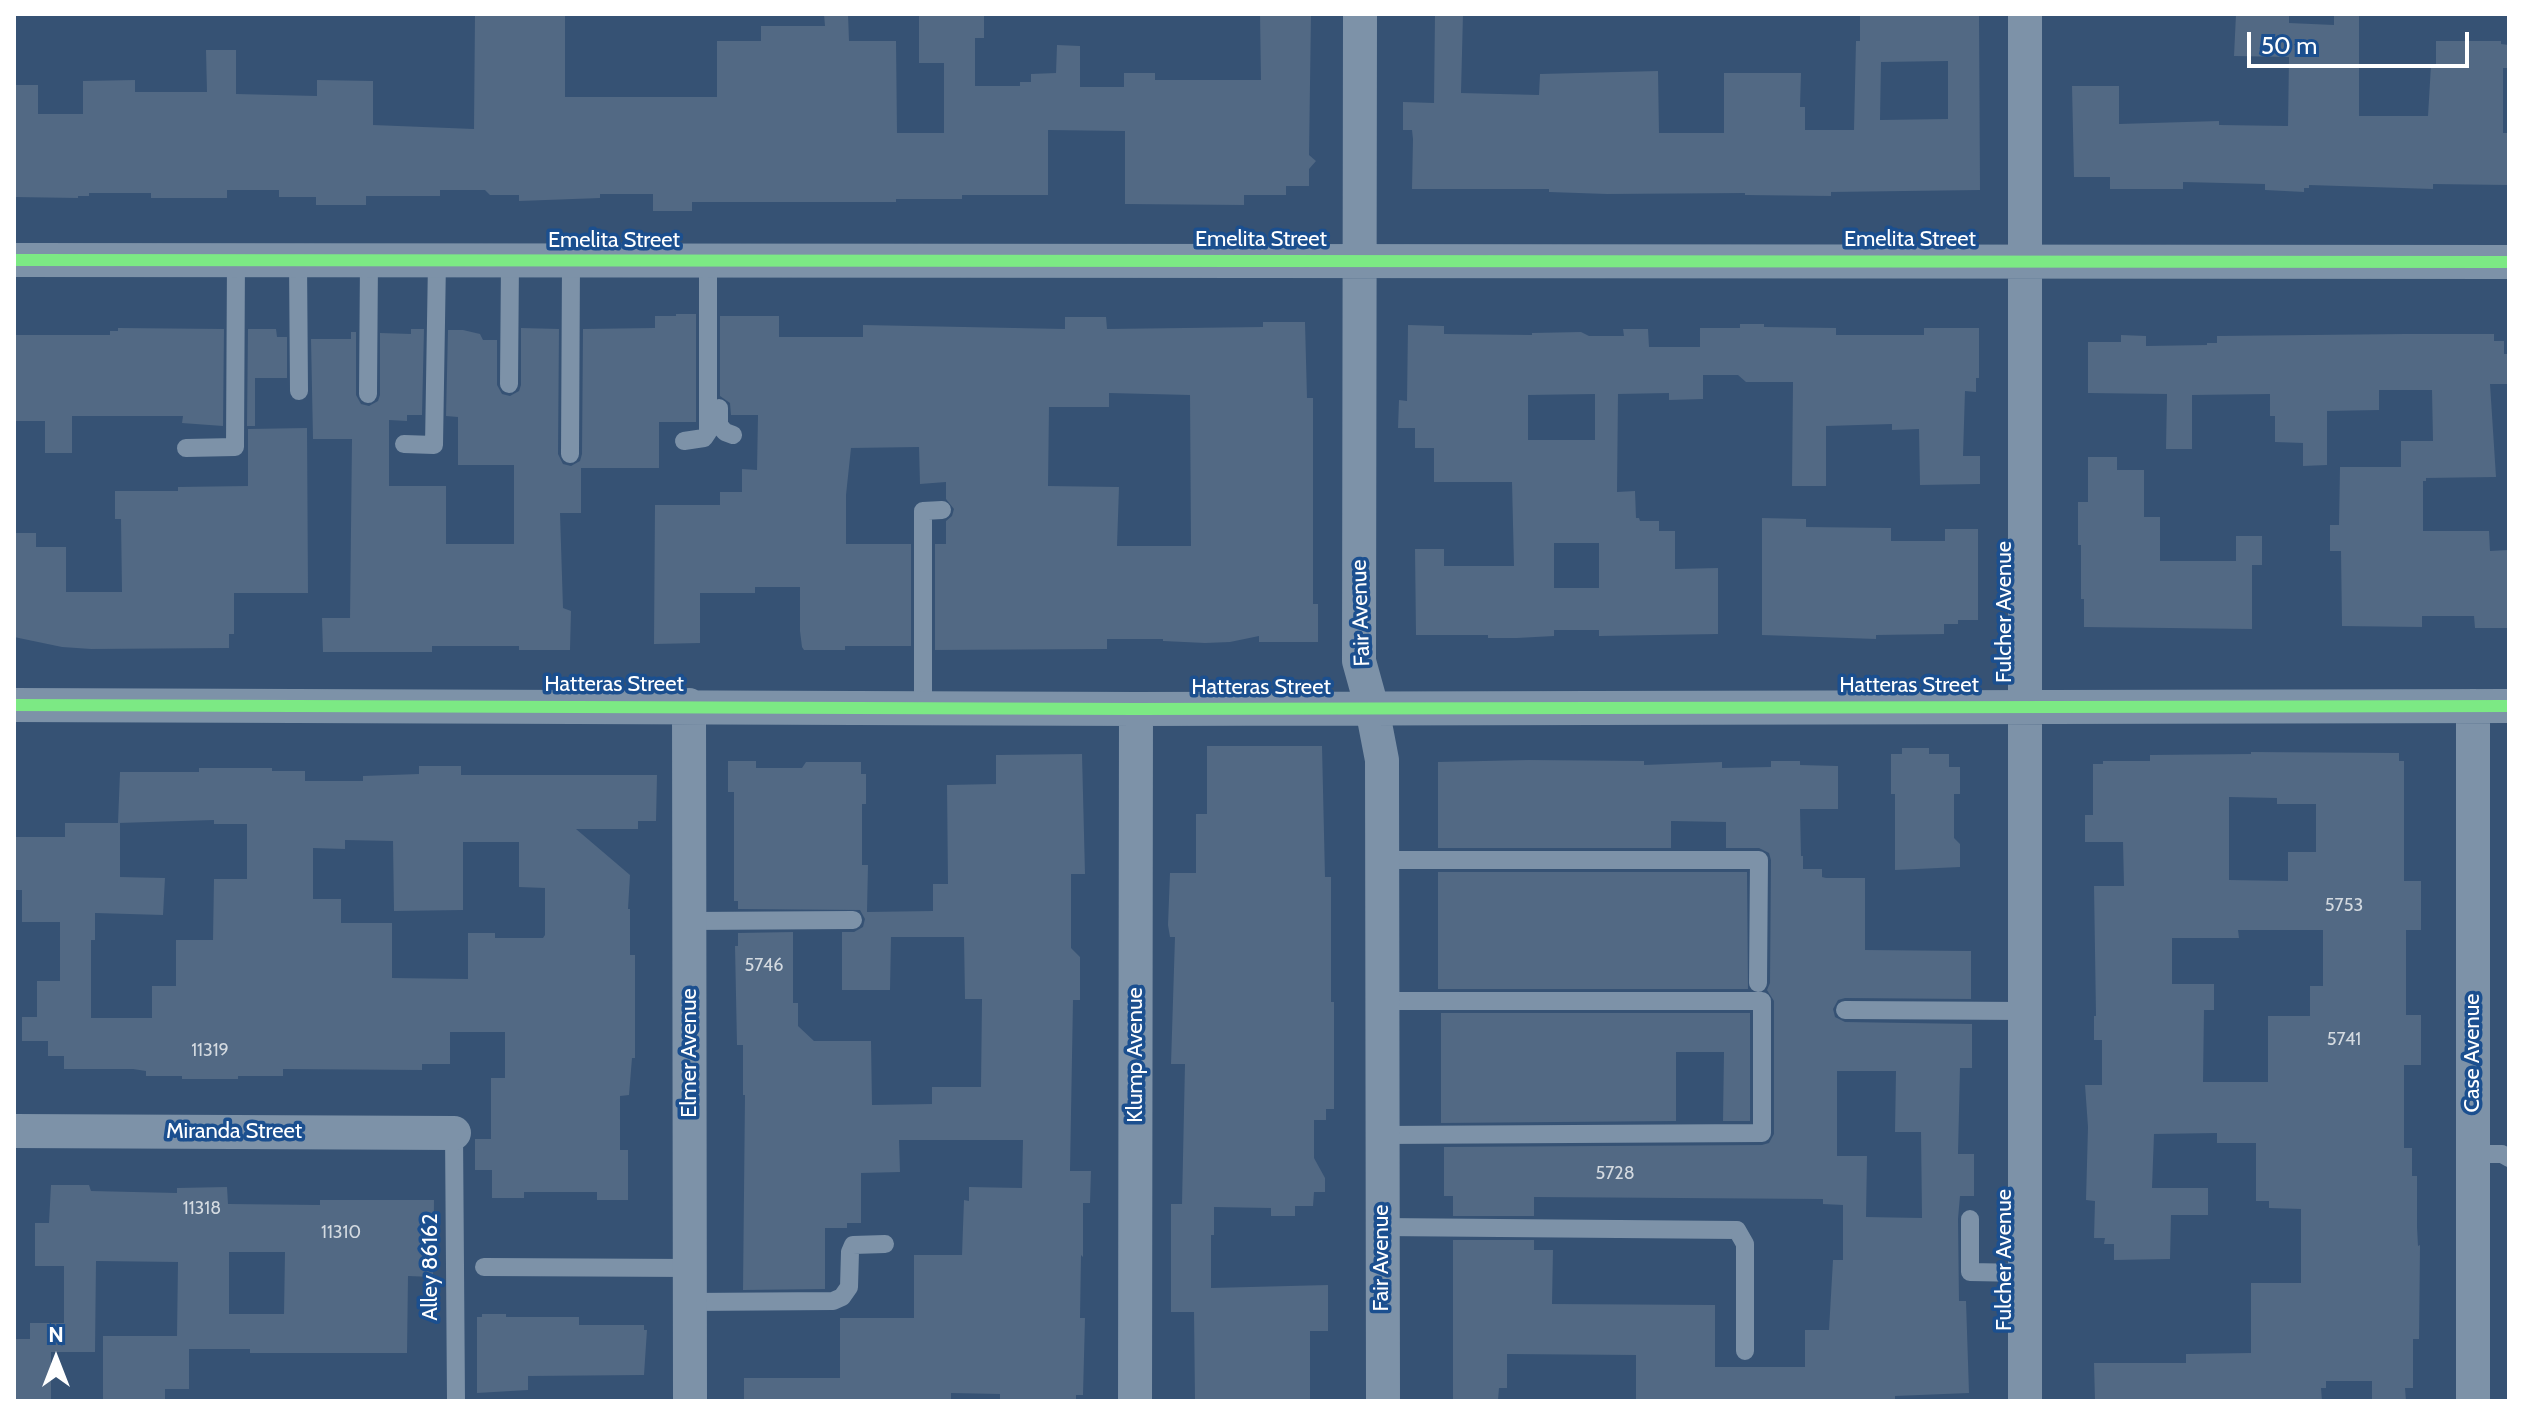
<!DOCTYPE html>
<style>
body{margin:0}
#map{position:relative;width:2523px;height:1415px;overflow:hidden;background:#365274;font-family:Cabin,sans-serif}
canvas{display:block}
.frame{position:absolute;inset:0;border:16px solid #fff;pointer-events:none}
.north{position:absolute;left:16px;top:1319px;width:80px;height:80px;-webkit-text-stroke:6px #1b4f8f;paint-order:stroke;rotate:0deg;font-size:22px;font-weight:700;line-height:32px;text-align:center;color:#fff}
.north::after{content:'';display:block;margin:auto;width:28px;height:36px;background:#fff;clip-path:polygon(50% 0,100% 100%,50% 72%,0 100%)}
.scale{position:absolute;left:2247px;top:32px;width:222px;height:36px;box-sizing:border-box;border:4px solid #fff;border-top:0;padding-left:10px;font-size:24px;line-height:28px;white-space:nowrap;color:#fff;-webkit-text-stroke:6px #1b4f8f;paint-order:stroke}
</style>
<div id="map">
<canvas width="2523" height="1415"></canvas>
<div class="frame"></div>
<div class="north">N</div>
<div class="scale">50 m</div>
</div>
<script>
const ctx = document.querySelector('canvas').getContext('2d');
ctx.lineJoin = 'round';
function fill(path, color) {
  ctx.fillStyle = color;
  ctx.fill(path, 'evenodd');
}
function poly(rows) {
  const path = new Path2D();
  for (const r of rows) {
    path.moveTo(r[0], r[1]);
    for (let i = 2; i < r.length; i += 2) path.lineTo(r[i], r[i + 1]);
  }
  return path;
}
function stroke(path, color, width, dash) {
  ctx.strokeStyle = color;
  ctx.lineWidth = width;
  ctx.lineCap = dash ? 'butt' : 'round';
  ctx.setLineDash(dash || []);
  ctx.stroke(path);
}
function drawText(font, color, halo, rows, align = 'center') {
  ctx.font = font + ' Cabin,sans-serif';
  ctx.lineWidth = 7;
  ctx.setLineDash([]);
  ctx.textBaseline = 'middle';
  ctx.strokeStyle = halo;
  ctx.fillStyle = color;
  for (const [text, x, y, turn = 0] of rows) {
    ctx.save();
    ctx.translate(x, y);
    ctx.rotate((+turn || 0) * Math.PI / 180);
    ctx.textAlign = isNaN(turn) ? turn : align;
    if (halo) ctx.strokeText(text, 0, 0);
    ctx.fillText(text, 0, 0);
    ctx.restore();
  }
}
const building = poly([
 [475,14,565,14,565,97,717,97,717,41,761,41,761,26,825,26,824,14,848,14,849,41,896,41,897,133,944,133,944,63,919,63,919,14,984,14,984,38,975,38,975,86,1020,86,1020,82,1031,82,1031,74,1056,73,1057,45,1080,46,1080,87,1124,87,1124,73,1155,73,1155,80,1261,80,1260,14,1311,14,1309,155,1316,161,1309,169,1309,186,1286,186,1286,195,1244,195,1244,205,1125,204,1125,131,1048,130,1048,195,962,195,962,199,896,199,896,202,692,202,692,211,653,211,653,194,600,194,600,198,519,201,519,195,490,195,485,190,440,190,440,196,366,196,366,205,316,205,316,197,279,197,279,190,227,190,227,198,151,198,151,193,89,193,89,196,78,196,78,198,14,197,14,85,38,85,38,114,83,114,83,81,135,80,135,92,207,92,206,50,236,50,236,94,317,96,317,80,373,81,373,125,474,129],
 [1435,14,1463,14,1461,93,1539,95,1540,74,1658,71,1659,133,1724,133,1724,73,1801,73,1800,107,1805,107,1805,130,1854,130,1856,41,1860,41,1860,14,1979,14,1980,190,1831,192,1831,196,1745,195,1745,193,1607,194,1549,192,1549,189,1412,189,1413,139,1412,130,1403,130,1403,102,1434,103],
 [1948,61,1948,119,1880,120,1881,62],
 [2236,14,2289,14,2289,23,2334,25,2334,14,2359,14,2359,116,2428,116,2431,65,2436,65,2436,41,2501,41,2501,44,2509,45,2509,68,2503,68,2503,133,2508,133,2509,146,2507,185,2433,184,2433,189,2309,185,2309,188,2304,188,2304,192,2265,190,2265,184,2183,182,2183,189,2110,189,2110,177,2074,177,2072,86,2119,86,2119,124,2219,121,2219,125,2288,126,2289,57,2234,56],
 [676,314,696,314,696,422,659,422,659,468,581,468,581,513,560,513,563,608,571,611,570,650,519,650,519,646,432,646,432,652,323,652,322,618,350,618,352,439,313,439,311,339,351,339,351,332,356,332,356,395,361,404,369,406,378,401,380,395,380,333,411,334,411,329,424,329,422,415,407,415,407,421,389,420,389,486,446,486,446,544,514,544,514,465,458,465,458,417,446,416,448,330,463,330,480,334,483,340,497,340,497,385,502,394,510,396,519,391,521,385,521,328,559,329,558,454,563,464,571,466,580,461,582,454,583,329,655,328,655,316,676,316],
 [720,316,779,316,779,337,863,337,863,325,1065,329,1065,317,1106,317,1107,329,1263,327,1263,322,1305,322,1307,398,1313,398,1313,604,1318,604,1318,642,1259,642,1259,636,1230,642,1205,643,1163,641,1163,639,1107,639,1107,649,935,650,935,544,946,544,946,521,952,516,954,509,946,499,946,482,920,484,919,447,851,448,846,495,846,544,911,544,911,646,845,646,845,650,804,650,802,647,800,631,800,587,755,587,755,593,700,593,700,643,654,644,655,505,720,505,720,492,742,492,742,469,757,470,758,415,731,415,730,403,720,396],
 [1109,393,1190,395,1191,546,1117,546,1119,487,1048,486,1049,407,1109,407],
 [1740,324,1764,324,1764,327,1836,328,1836,335,1924,335,1924,328,1979,328,1979,378,1976,378,1976,392,1965,391,1963,456,1980,456,1980,484,1920,485,1919,429,1892,430,1892,424,1826,426,1826,486,1792,486,1793,382,1746,382,1738,375,1703,375,1703,399,1669,400,1669,393,1618,394,1617,492,1635,491,1636,518,1639,518,1640,521,1659,521,1659,531,1675,531,1675,569,1718,568,1718,634,1599,636,1599,630,1554,630,1554,636,1517,638,1488,638,1488,635,1416,635,1415,549,1444,549,1444,566,1514,566,1512,482,1434,482,1434,448,1415,448,1415,428,1398,428,1399,400,1407,401,1408,325,1444,326,1444,334,1532,335,1532,333,1581,332,1589,336,1624,336,1623,329,1648,329,1649,347,1700,347,1700,328,1740,328],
 [1595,394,1595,440,1528,440,1528,395],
 [1554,543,1599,543,1599,588,1554,588],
 [118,328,224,329,223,426,182,423,183,416,72,416,72,453,45,453,45,421,14,421,14,335,110,335,110,331,118,331],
 [248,329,276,329,277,337,287,337,287,378,255,378,255,426,247,426],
 [2405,334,2494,334,2494,341,2504,341,2504,354,2509,354,2509,384,2490,384,2496,477,2426,478,2426,481,2423,481,2423,531,2489,531,2490,551,2509,550,2509,628,2475,628,2474,616,2422,616,2422,627,2342,626,2341,551,2330,551,2330,525,2339,525,2340,467,2401,467,2401,441,2433,441,2432,390,2379,390,2379,410,2327,411,2327,465,2303,466,2303,443,2275,442,2275,416,2270,416,2270,394,2192,395,2192,449,2166,449,2167,394,2088,393,2088,342,2121,342,2121,335,2146,336,2146,346,2207,345,2207,343,2217,343,2217,336],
 [307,428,308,593,234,593,234,634,229,634,229,648,91,649,62,647,14,637,14,533,36,533,36,547,66,547,66,592,122,592,121,519,115,519,115,491,178,491,178,487,248,486,248,429],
 [2088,457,2117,457,2117,470,2144,470,2144,517,2160,517,2160,561,2236,561,2236,536,2262,536,2262,565,2252,565,2252,629,2084,627,2084,599,2081,599,2081,545,2078,545,2078,502,2088,502],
 [1762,518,1806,519,1806,527,1891,528,1891,541,1945,541,1945,529,1978,529,1978,620,1958,620,1958,624,1944,624,1944,634,1876,635,1876,639,1762,635],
 [1207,746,1322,746,1325,877,1331,877,1331,1002,1334,1002,1334,1109,1326,1109,1326,1120,1314,1120,1314,1158,1325,1178,1325,1192,1314,1192,1313,1206,1295,1206,1295,1216,1271,1216,1271,1208,1214,1207,1214,1235,1211,1235,1211,1288,1328,1285,1328,1331,1310,1331,1310,1401,1195,1401,1194,1312,1171,1312,1171,1204,1182,1204,1185,1064,1171,1064,1175,937,1170,937,1168,925,1170,873,1196,873,1196,814,1207,814],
 [1902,748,1929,748,1929,754,1949,754,1949,767,1960,767,1960,794,1954,794,1954,838,1960,844,1960,867,1895,870,1895,794,1891,794,1891,754,1902,754],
 [2251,752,2399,753,2399,761,2404,761,2404,881,2421,881,2421,930,2406,930,2406,1015,2421,1015,2421,1065,2404,1065,2404,1148,2412,1148,2412,1176,2417,1176,2417,1227,2418,1246,2420,1245,2419,1339,2413,1339,2413,1388,2405,1388,2406,1401,2372,1401,2372,1381,2326,1381,2326,1388,2321,1388,2322,1401,2095,1401,2094,1363,2186,1363,2186,1354,2251,1353,2251,1283,2301,1283,2301,1209,2269,1208,2269,1201,2256,1201,2256,1143,2217,1143,2217,1133,2154,1134,2152,1188,2208,1188,2208,1215,2171,1215,2170,1259,2114,1260,2114,1244,2104,1244,2105,1238,2094,1238,2095,1201,2086,1200,2088,1127,2085,1085,2102,1085,2102,1040,2094,1040,2094,1016,2096,1016,2094,886,2124,886,2123,842,2085,842,2085,815,2093,815,2093,764,2103,764,2103,761,2150,761,2150,755,2251,754],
 [2229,797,2277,798,2277,804,2316,804,2316,852,2288,852,2288,881,2229,880],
 [2238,930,2323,930,2323,986,2310,986,2310,1016,2268,1016,2268,1082,2203,1082,2204,1010,2214,1010,2214,984,2172,984,2172,938,2239,938],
 [1082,754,1085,874,1071,874,1071,948,1080,957,1080,1000,1073,1000,1070,1171,1091,1171,1090,1203,1083,1203,1083,1257,1081,1255,1080,1318,1085,1318,1083,1395,1076,1395,1076,1401,1000,1401,1000,1394,951,1393,951,1401,744,1401,744,1378,840,1378,840,1318,914,1318,914,1255,962,1255,964,1200,969,1201,969,1187,1022,1188,1023,1140,899,1140,900,1172,861,1173,861,1223,847,1223,847,1228,825,1228,825,1289,743,1290,745,1095,743,1095,743,1045,737,1045,735,946,738,946,738,933,793,932,793,1003,798,1003,798,1026,814,1041,871,1041,872,1105,932,1104,932,1087,981,1087,982,999,965,999,964,937,891,937,890,990,842,990,842,932,854,932,863,927,865,919,860,910,738,909,738,901,734,901,734,792,728,792,728,761,756,761,756,768,802,768,806,762,861,762,861,774,866,774,866,804,862,804,862,865,868,865,867,912,933,911,933,884,948,884,947,785,996,784,996,755],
 [1529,760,1644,761,1644,765,1722,762,1722,768,1771,767,1771,761,1800,761,1800,765,1838,766,1838,809,1800,809,1801,856,1803,856,1803,869,1822,869,1822,877,1826,878,1865,878,1865,950,1971,951,1971,999,1845,998,1838,1000,1833,1009,1835,1017,1845,1022,1972,1024,1972,1068,1960,1068,1958,1154,1974,1154,1974,1196,1960,1196,1958,1219,1959,1301,1966,1301,1969,1393,1895,1396,1895,1401,1636,1401,1636,1355,1507,1354,1507,1388,1499,1388,1498,1400,1453,1401,1453,1240,1534,1240,1534,1250,1553,1250,1552,1304,1715,1305,1715,1367,1805,1367,1805,1330,1829,1330,1833,1260,1843,1260,1843,1205,1823,1204,1823,1199,1534,1197,1534,1216,1453,1216,1453,1196,1444,1196,1444,1147,1762,1145,1769,1143,1774,1134,1774,1001,1767,990,1770,983,1771,860,1769,853,1759,848,1726,848,1726,822,1671,821,1671,848,1438,848,1438,762],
 [1837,1071,1896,1071,1895,1132,1921,1132,1922,1218,1866,1217,1867,1156,1837,1156],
 [419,766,461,766,461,775,657,775,656,821,638,821,638,829,576,829,630,875,628,909,630,909,630,955,635,955,635,1058,632,1058,629,1095,620,1096,620,1150,628,1150,628,1200,597,1200,597,1192,524,1192,524,1198,492,1198,492,1170,475,1170,475,1139,491,1139,491,1078,505,1078,505,1032,450,1032,450,1064,422,1064,422,1070,283,1069,283,1076,238,1076,238,1079,182,1079,182,1076,146,1076,146,1071,133,1069,64,1069,64,1056,48,1056,48,1041,22,1041,22,1017,37,1017,37,981,60,981,60,922,22,922,22,890,14,890,14,837,65,837,65,823,120,823,120,877,165,878,163,915,95,913,95,940,91,940,91,1018,152,1018,152,986,176,986,176,940,213,940,214,879,247,879,247,824,214,824,214,820,118,823,120,772,199,772,199,768,272,768,272,771,305,771,305,781,363,781,363,776,419,774],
 [345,840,393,841,394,911,463,910,463,842,519,842,519,887,545,888,545,935,543,938,495,938,495,933,468,933,468,979,392,978,392,923,341,923,341,899,313,899,313,848,345,849],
 [1438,872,1747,872,1748,989,1438,989],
 [1441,1013,1750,1013,1750,1121,1723,1121,1724,1052,1676,1052,1676,1121,1441,1123],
 [51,1185,89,1185,91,1191,177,1193,177,1188,227,1187,228,1204,320,1205,320,1200,434,1200,433,1277,408,1276,407,1353,250,1353,250,1349,189,1349,189,1389,165,1389,165,1401,103,1401,103,1336,177,1336,178,1262,96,1261,95,1352,51,1352,51,1401,14,1401,14,1339,30,1339,30,1323,64,1323,64,1266,35,1266,35,1223,49,1223],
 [229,1252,285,1252,284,1314,229,1314],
 [482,1314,506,1314,506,1317,579,1317,579,1325,644,1325,644,1330,647,1330,644,1375,528,1376,528,1390,477,1393,477,1317,482,1317]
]);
const service = poly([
 [298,260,299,391],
 [509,384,510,261],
 [368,394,369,260],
 [719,408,719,425,725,432,733,435],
 [684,441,704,438,708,432,708,261],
 [404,444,434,445,437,261],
 [186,448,235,447,236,259],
 [570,454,571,261],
 [923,706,923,511,942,510],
 [1382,860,1759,860,1758,983],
 [690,921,853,920],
 [1845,1010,2025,1011],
 [454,1133,456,1401],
 [1382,1135,1762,1133,1762,1001,1382,1001],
 [2473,1154,2502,1154,2509,1158],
 [1970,1219,1970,1272,2025,1273],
 [1382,1227,1737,1230,1745,1244,1745,1351],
 [484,1267,690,1268],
 [690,1302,833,1301,842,1297,849,1287,850,1252,853,1245,885,1244]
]);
const minor = poly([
 [1360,14,1359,661,1372,708,1382,760,1383,1401],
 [2025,14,2025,1401],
 [14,260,2509,262],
 [14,705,1136,709,2509,706],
 [689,705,690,1401],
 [14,1131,454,1133],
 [1135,1401,1136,709],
 [2473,1401,2473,706]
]);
const cycleway = poly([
 [14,260,2509,262],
 [14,705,1136,709,2509,706]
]);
const numberNames = [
 ["5753",2344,906],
 ["5746",764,966],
 ["5741",2344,1040],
 ["11319",210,1051],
 ["5728",1615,1174],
 ["11318",202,1209],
 ["11310",341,1233]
];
const streetNames = [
 ["Emelita Street",1261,240],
 ["Emelita Street",1910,240],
 ["Emelita Street",614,241],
 ["Fulcher Avenue",2005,612,-90],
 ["Fair Avenue",1361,613,-92],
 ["Hatteras Street",614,685],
 ["Hatteras Street",1909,686],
 ["Hatteras Street",1261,688],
 ["Elmer Avenue",690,1053,-90],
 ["Case Avenue",2473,1053,-90],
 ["Klump Avenue",1136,1055,-90],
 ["Miranda Street",234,1132],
 ["Fair Avenue",1382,1258,-90],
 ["Fulcher Avenue",2005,1260,-90],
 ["Alley 86162",431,1267,-90]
];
fill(building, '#526984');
stroke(service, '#7d92a8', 18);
stroke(minor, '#7d92a8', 34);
stroke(cycleway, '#7ce984', 12);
drawText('18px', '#d4dae0', null, numberNames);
drawText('22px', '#fff', '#1b4f8f', streetNames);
</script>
